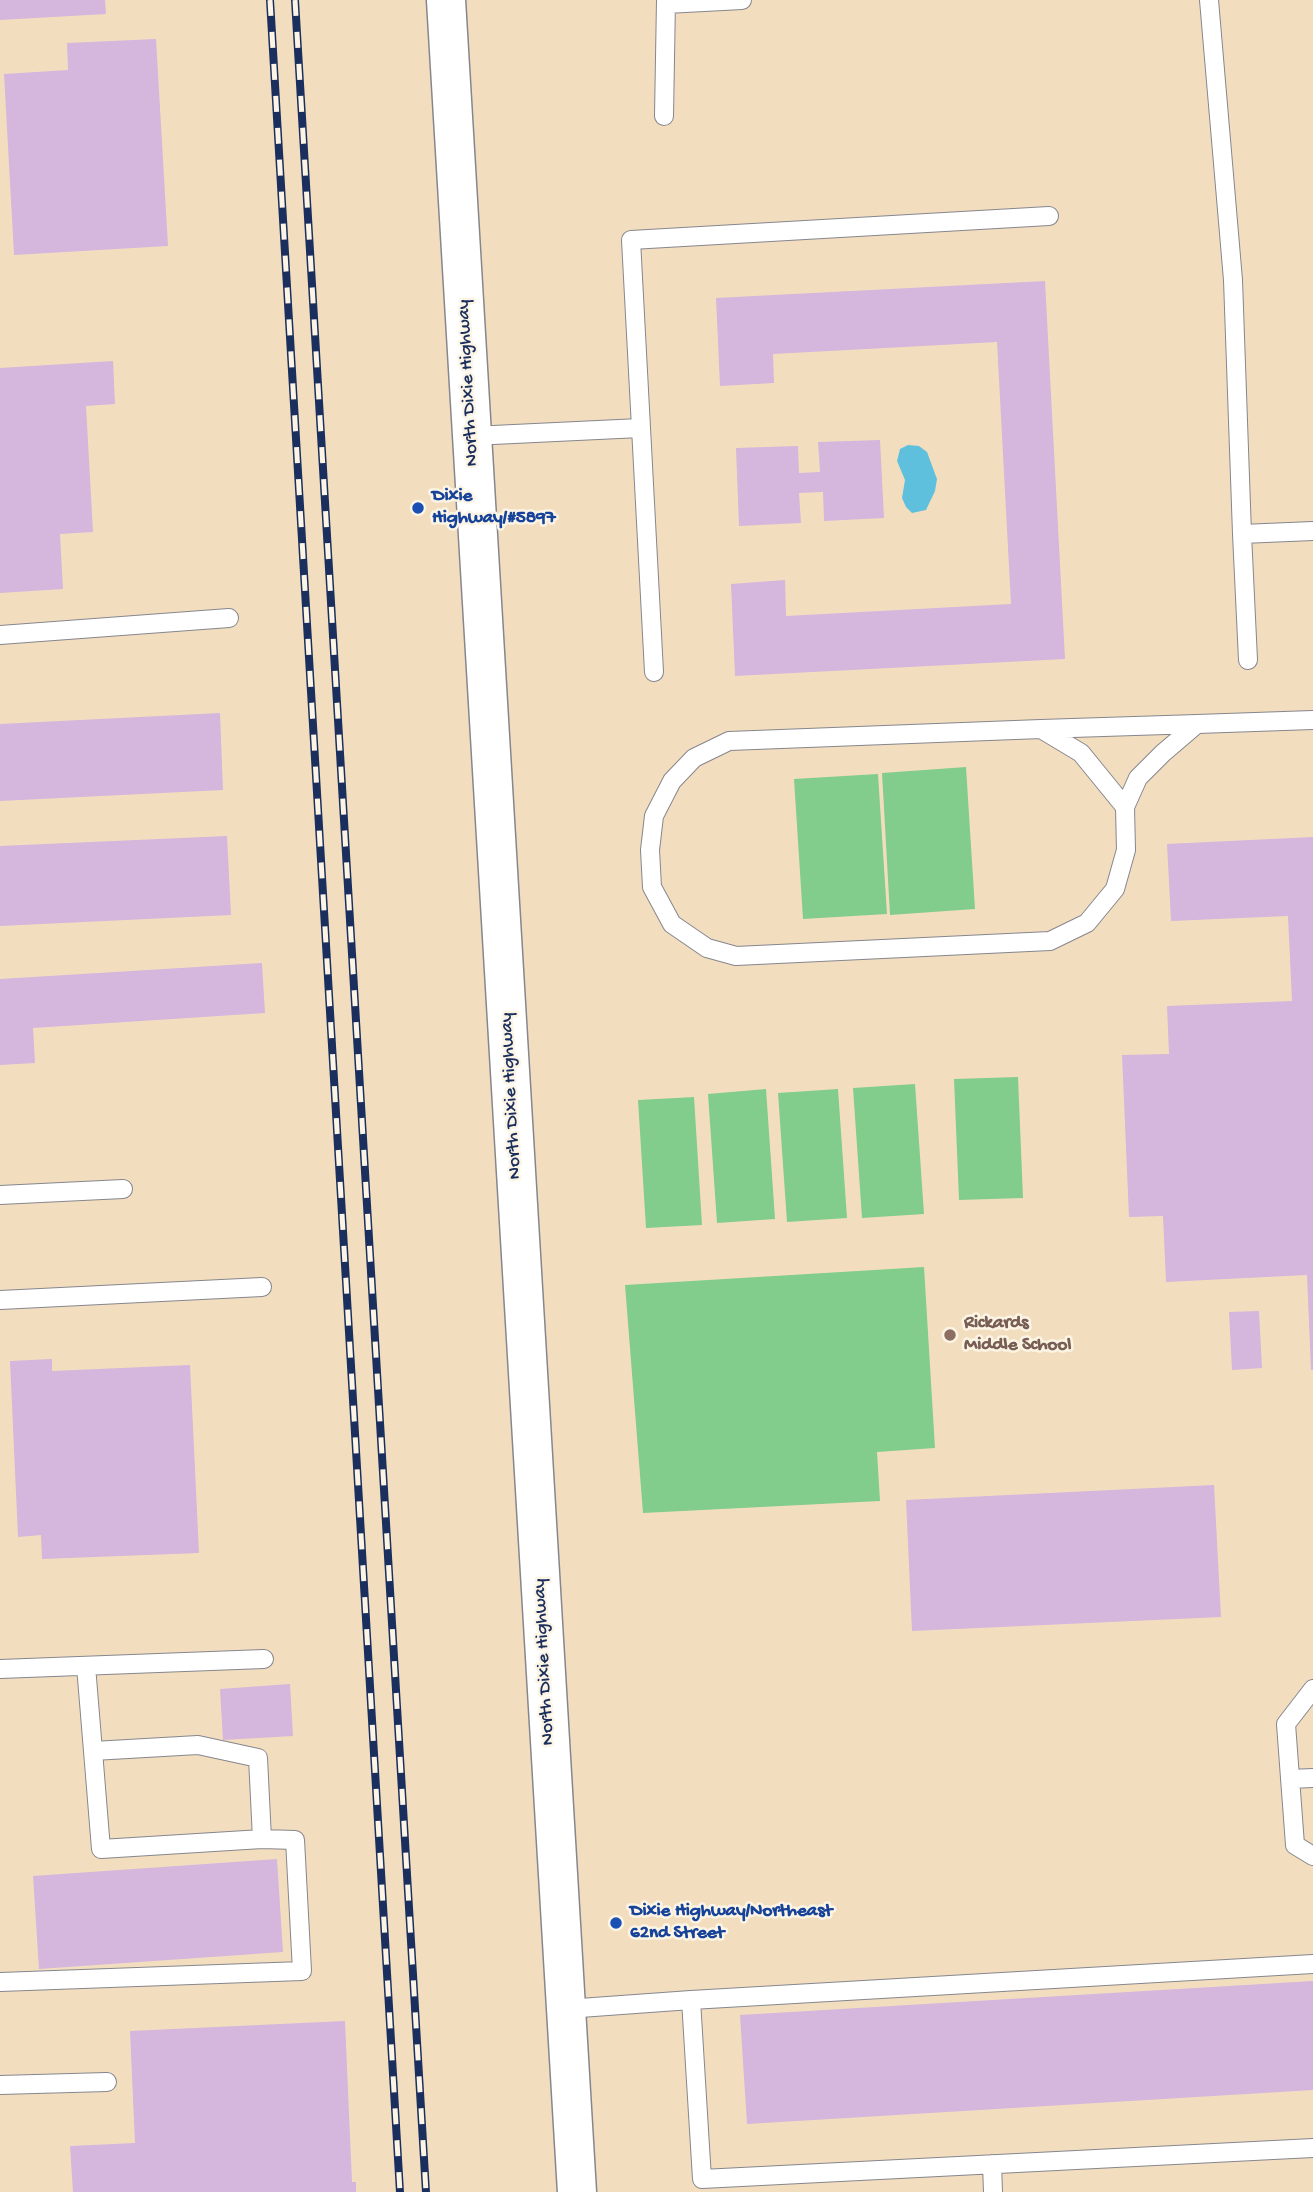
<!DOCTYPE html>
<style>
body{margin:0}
canvas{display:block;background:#f2debf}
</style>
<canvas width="1313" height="2192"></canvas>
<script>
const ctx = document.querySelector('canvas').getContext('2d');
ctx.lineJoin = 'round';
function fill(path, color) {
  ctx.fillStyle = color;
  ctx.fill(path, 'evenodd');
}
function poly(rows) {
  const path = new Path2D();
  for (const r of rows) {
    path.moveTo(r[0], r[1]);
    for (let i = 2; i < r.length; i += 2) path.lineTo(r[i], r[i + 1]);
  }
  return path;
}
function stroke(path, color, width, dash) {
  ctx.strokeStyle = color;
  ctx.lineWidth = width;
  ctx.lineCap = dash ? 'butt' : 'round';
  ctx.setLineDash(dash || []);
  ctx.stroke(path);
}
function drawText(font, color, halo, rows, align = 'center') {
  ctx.font = font + ' "Gochi Hand",sans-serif';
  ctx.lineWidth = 5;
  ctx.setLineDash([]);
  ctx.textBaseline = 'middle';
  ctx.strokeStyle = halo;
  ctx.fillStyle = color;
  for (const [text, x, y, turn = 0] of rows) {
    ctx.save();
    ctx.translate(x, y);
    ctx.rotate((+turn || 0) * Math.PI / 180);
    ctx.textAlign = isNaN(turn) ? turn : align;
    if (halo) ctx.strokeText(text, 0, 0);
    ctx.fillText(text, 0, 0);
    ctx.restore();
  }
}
const green = poly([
 [966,767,975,909,890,915,882,773],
 [878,774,887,914,803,919,794,779],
 [1018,1077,1023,1198,959,1200,954,1079],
 [915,1084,924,1214,862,1218,853,1088],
 [766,1089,775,1219,717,1223,708,1094],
 [838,1089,847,1218,787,1222,778,1093],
 [694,1097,702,1225,646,1228,638,1100],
 [924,1267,935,1448,877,1452,880,1501,643,1513,625,1285]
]);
const water = poly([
 [908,445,919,446,927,452,937,479,935,491,926,510,912,513,906,507,902,498,905,480,897,461,900,449]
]);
const building = poly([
 [0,0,105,0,106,14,0,20],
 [156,39,168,246,14,255,4,74,68,70,67,43],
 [1045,281,1065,659,735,676,731,584,785,580,786,616,1011,604,997,342,773,354,774,383,720,386,716,298],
 [113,361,115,404,86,406,93,532,60,534,63,589,0,593,0,368],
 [880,440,884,518,824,521,823,492,799,493,801,523,739,526,736,448,798,446,799,473,820,472,818,442],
 [220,713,223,790,0,801,0,724],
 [227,836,231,915,0,926,0,846],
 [1313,837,1313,1370,1311,1370,1307,1275,1166,1282,1163,1216,1129,1217,1122,1055,1169,1054,1167,1006,1292,1001,1288,916,1171,921,1167,844],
 [262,963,265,1013,33,1028,35,1063,0,1065,0,979],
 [1259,1311,1262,1368,1232,1370,1229,1312],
 [52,1359,52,1371,190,1365,199,1553,42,1559,41,1535,18,1537,10,1361],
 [1214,1485,1221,1617,912,1631,906,1500],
 [290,1684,293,1736,223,1740,220,1689],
 [277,1859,283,1952,39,1969,33,1876],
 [1313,1981,1313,2090,747,2124,740,2015],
 [345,2021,352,2182,356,2182,356,2192,73,2192,70,2146,135,2143,130,2031]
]);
const lane = poly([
 [1209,0,1233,280,1242,534,1313,531],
 [666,4,742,0],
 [664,116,666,0],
 [472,436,640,428],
 [1242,534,1248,660],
 [0,635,229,618],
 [654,672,631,240,1049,216],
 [1197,724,1163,753,1138,778,1125,807,1126,850,1115,889,1087,923,1050,941,736,956,707,948,672,924,652,887,650,850,654,816,672,781,694,758,729,741,1041,729,1197,724,1313,720],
 [1041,729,1081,753,1125,807],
 [0,1195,123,1189],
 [0,1300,262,1287],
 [86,1666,93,1751,101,1849,262,1839,258,1758,198,1745,93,1751],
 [0,1669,264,1659],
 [1313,1689,1286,1724,1295,1845,1313,1856],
 [1290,1779,1313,1778],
 [0,1982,302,1971,295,1840,262,1839],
 [691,2000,702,2179,1313,2148],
 [566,2009,691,2000,1313,1964],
 [0,2085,107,2082],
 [992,2164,993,2192]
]);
const secondary = poly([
 [446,0,577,2192]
]);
const rail = poly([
 [270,0,400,2192],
 [295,0,426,2192]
]);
const markers = [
 [418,508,7,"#1a4fb4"],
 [950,1335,7,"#8d6e63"],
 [616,1923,7,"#1a4fb4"]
];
const streetNames = [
 ["North Dixie Highway",469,383,-93],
 ["North Dixie Highway",512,1096,-93],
 ["North Dixie Highway",545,1662,-93]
];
const transitNames = [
 ["Dixie",432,497],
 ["Highway/#5897",432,519],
 ["Dixie Highway/Northeast",630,1912],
 ["62nd Street",630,1934]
];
const educationNames = [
 ["Rickards",964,1324],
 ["Middle School",964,1346]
];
fill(green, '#82cd8b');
fill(water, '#5fc0dd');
fill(building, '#d5b6dd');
stroke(lane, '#86868e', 20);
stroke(secondary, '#86868e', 41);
stroke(lane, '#fff', 18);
stroke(secondary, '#fff', 38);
stroke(rail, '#1b2f5e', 8);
stroke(rail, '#fcf5e5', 5, [16]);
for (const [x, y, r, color] of markers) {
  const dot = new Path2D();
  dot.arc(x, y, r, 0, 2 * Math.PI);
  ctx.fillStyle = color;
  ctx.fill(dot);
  stroke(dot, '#fcf5e5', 2.5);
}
drawText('19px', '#1b2f5e', '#fcf5e5', streetNames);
drawText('bold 19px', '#164399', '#fcf5e5', transitNames, 'left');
drawText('bold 19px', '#785e54', '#fcf5e5', educationNames, 'left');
</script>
